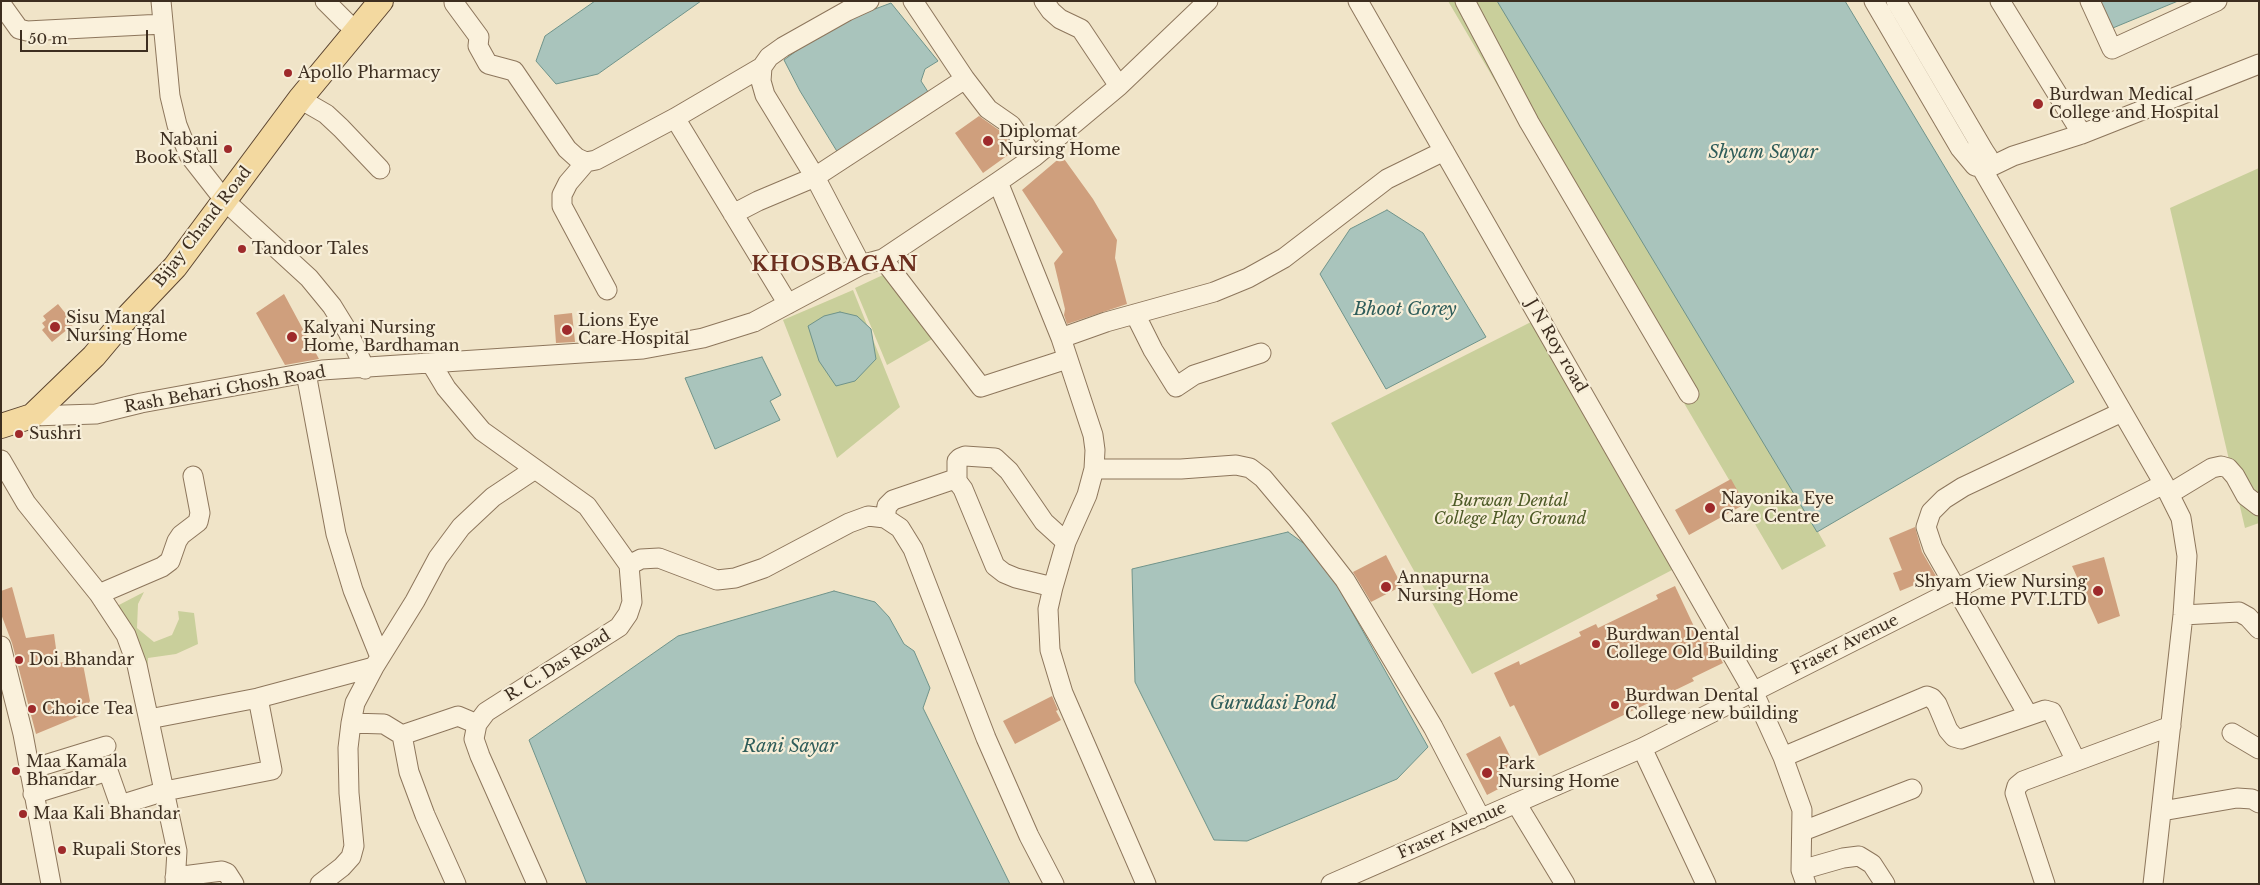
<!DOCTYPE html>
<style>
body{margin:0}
#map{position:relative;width:2260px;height:885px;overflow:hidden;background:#f0e4c8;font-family:"Libre Baskerville",serif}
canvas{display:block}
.frame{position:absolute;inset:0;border:2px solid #3d2e20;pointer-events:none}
.scale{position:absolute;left:20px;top:30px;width:128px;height:22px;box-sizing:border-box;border:2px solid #3d2e20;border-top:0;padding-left:6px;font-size:15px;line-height:18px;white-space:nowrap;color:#3d2e20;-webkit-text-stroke:4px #f7eed8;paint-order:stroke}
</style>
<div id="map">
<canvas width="2260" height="885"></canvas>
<div class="frame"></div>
<div class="scale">50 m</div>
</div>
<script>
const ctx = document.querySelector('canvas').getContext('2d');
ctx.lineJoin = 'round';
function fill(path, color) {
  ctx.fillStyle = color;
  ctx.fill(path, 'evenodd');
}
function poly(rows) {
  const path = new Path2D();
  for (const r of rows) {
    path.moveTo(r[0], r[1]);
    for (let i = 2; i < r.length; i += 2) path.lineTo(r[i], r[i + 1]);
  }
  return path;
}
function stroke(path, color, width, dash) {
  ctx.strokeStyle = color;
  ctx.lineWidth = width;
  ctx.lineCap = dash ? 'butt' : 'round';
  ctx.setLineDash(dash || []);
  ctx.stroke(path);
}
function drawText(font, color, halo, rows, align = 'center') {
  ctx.font = font + ' "Libre Baskerville",serif';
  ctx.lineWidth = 4.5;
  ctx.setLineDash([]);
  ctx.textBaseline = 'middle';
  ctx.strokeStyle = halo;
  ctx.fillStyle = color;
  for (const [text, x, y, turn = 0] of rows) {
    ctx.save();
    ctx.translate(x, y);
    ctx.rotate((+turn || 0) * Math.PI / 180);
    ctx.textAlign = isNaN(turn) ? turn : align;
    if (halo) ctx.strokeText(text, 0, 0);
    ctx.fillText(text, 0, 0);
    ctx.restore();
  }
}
const green = poly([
 [1448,1,1520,1,1826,546,1782,570],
 [2259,168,2259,523,2245,528,2170,208],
 [885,274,934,338,887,365,855,288],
 [853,290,900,407,837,458,783,320],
 [1531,322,1674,569,1472,674,1331,423],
 [144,592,138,604,137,628,154,642,172,635,179,619,178,611,194,613,198,644,176,654,148,658,147,675,115,607]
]);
const water = poly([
 [595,1,701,1,598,74,556,84,536,61,545,36,595,1],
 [1497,1,1845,1,2074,382,1817,532,1497,1],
 [2098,1,2178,1,2108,30,2098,1],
 [870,3,875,9,891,3,938,61,925,69,921,81,930,95,838,153,800,91,784,60,815,37,870,3],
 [1387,210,1423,233,1486,337,1386,389,1320,274,1350,229,1387,210],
 [840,312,857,316,871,329,876,359,855,381,836,386,819,361,808,326,824,316,840,312],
 [762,357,781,395,770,401,780,420,715,449,685,378,762,357],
 [1288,532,1320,555,1428,747,1397,779,1247,841,1214,840,1135,682,1132,569,1288,532],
 [834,591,875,602,889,617,904,644,914,651,930,688,923,708,1010,884,587,884,529,740,678,636,834,591]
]);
const building = poly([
 [979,116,1003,133,1015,150,983,173,955,133],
 [1062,156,1093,199,1117,240,1115,258,1127,304,1067,324,1064,315,1065,309,1054,263,1063,252,1022,190],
 [284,294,319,359,285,365,256,313],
 [58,304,74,324,52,342,42,330,45,327,42,323,46,320,43,316],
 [572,313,575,342,556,343,554,315],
 [1731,479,1745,504,1689,535,1675,510],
 [1915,527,1922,552,1936,576,1900,591,1893,573,1902,570,1889,538],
 [1386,555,1402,586,1371,602,1353,572],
 [2104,557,2120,616,2098,624,2072,566],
 [1675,586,1698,635,1706,631,1723,663,1692,678,1694,681,1539,756,1514,705,1510,707,1494,673,1519,661,1520,665,1581,636,1579,632,1596,624,1598,628,1658,599,1656,595],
 [12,587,26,638,54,634,58,663,82,659,90,701,82,715,36,734,12,643,1,614,1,591],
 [1052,696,1058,710,1056,711,1061,720,1015,744,1003,721],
 [1500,736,1514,764,1497,773,1504,786,1487,795,1466,754]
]);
const minor = poly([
 [161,1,170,96,177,125,189,155,225,201,309,278,332,306,348,332,365,369],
 [325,1,346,22],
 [456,1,454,3,479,37,478,46,488,64,514,71,567,149,577,158,586,162,596,160,675,118,762,67],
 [913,1,965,79,988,109,1011,125,1034,157],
 [1044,1,1051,11,1060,19,1081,29,1119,86],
 [1358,1,1753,691,1783,757,1802,810,1801,870,1806,884],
 [1465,1,1529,122,1689,394],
 [1874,1,1960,148,1975,166,1988,168,1988,157,1984,151,1896,1],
 [2000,1,2082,134],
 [2090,1,2112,49,2217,1],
 [1,4,19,29,27,31,163,24],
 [300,99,326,114,341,128,380,169],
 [675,118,788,304],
 [586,162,568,183,562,195,562,206,607,290],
 [1981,167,2164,484,2181,518,2187,556,2183,615,2153,884],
 [1988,168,2013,156,2082,134,2259,64],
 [998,182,1061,338,1093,435,1095,450,1094,469,1087,495,1066,542,1053,587,1048,609,1050,650,1063,693,1146,884],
 [733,214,758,201,815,177,965,79],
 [883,259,981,387,1067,359],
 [861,265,815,177,765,95,761,81,762,67,769,57,783,47,847,11,869,1],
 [1135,314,1153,350,1176,387,1194,375,1261,353],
 [1061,338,1106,322,1214,292,1248,278,1284,258,1387,179,1444,151],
 [431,363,446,388,482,431,587,506,629,565,632,602,628,614,619,627,486,712,477,724,474,739,480,756,537,884],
 [306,373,336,534,353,590,380,657],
 [32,416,96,414,141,403,322,370,643,349,703,338,754,322,861,265,883,259,998,182,1034,157,1119,86,1208,1],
 [1,460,26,503,99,594,126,635,137,665,177,851,175,884],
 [1094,469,1181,469,1236,465,1250,468,1263,478,1300,522,1345,580,1433,727,1481,819],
 [957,481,957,461,960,458,965,456,995,458,1009,471,1044,522,1066,542],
 [2169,494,2212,468,2221,466,2228,468,2235,476,2246,496,2259,506],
 [885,518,887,506,893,500,952,480,957,481,963,489,995,566,1004,573,1016,578,1053,587],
 [629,565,641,559,659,558,717,580,735,578,764,568,849,523,868,516,885,518,900,528,913,549,986,738,1029,836,1054,884],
 [99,594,162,567,170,561,177,541,181,535,198,522,200,513,193,476],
 [2183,615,2239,612,2248,617,2259,629],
 [1,646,23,734,51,884],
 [2028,715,1933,548,1926,527,1931,512,1944,499,1963,487,2122,412],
 [149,719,258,698,374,667],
 [351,723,384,724,402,735,458,716,477,724],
 [2232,733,2259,749],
 [402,735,409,772,425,815,456,884],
 [1642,748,1706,884],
 [1783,757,1927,696,1932,698,1937,704,1948,730,1954,737,1961,739,2045,710,2052,712,2076,761],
 [28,770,106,746],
 [33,794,108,771,120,805,165,791,272,770,258,698],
 [1516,803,1565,884],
 [2162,811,2237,798,2252,799,2259,803],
 [1803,831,1912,789],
 [1801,870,1843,858,1859,856,1872,864,1885,884],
 [175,877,222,871,227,873,234,884],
 [320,884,342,867,351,857,354,846,349,793,348,748,351,723,355,703,374,667,415,601,438,558,461,527,493,497,535,469],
 [1331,884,1642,748,2164,484],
 [2045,884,2015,793,2017,786,2023,781,2171,726]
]);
const major = poly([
 [1,426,32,416,94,356,120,325,175,267,300,99,381,1]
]);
const markers = [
 [288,73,5,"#9e2a2b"],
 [2038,104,6,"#9e2a2b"],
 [988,141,6,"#9e2a2b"],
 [228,149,5,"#9e2a2b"],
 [242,249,5,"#9e2a2b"],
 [55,327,6,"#9e2a2b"],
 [567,330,6,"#9e2a2b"],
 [292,337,6,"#9e2a2b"],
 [19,434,5,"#9e2a2b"],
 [1710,508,6,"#9e2a2b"],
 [1386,587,6,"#9e2a2b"],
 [2098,591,6,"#9e2a2b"],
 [1596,644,5,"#9e2a2b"],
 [19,660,5,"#9e2a2b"],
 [1615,705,5,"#9e2a2b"],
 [32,709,5,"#9e2a2b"],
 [16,771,5,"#9e2a2b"],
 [1487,773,6,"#9e2a2b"],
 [23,814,5,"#9e2a2b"],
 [62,850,5,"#9e2a2b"]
];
const poiNames = [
 ["Apollo Pharmacy",298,73],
 ["Burdwan Medical",2049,95],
 ["College and Hospital",2049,113],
 ["Diplomat",999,132],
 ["Nursing Home",999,150],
 ["Nabani",218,140,"right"],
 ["Book Stall",218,158,"right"],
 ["Tandoor Tales",252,249],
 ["Sisu Mangal",66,318],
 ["Nursing Home",66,336],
 ["Lions Eye",578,321],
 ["Care Hospital",578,339],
 ["Kalyani Nursing",303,328],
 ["Home, Bardhaman",303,346],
 ["Sushri",29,434],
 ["Nayonika Eye",1721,499],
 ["Care Centre",1721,517],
 ["Annapurna",1397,578],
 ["Nursing Home",1397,596],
 ["Shyam View Nursing",2087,582,"right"],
 ["Home PVT.LTD",2087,600,"right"],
 ["Burdwan Dental",1606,635],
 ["College Old Building",1606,653],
 ["Doi Bhandar",29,660],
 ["Burdwan Dental",1625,696],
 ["College new building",1625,714],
 ["Choice Tea",42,709],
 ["Maa Kamala",26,762],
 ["Bhandar",26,780],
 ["Park",1498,764],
 ["Nursing Home",1498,782],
 ["Maa Kali Bhandar",33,814],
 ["Rupali Stores",72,850]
];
const streetNames = [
 ["Bijay Chand Road",203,227,-52],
 ["J N Roy road",1556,346,60],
 ["Rash Behari Ghosh Road",225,390,-10],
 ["Fraser Avenue",1845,645,-26],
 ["R. C. Das Road",558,666,-32],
 ["Fraser Avenue",1452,831,-24]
];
const parkNames = [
 ["Burwan Dental",1510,501],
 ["College Play Ground",1510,519]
];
const waterNames = [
 ["Shyam Sayar",1763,153],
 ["Bhoot Gorey",1405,310],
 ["Gurudasi Pond",1273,704],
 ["Rani Sayar",790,747]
];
const districtNames = [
 ["KHOSBAGAN",835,265]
];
fill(green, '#c9cf9b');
fill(water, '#a9c4bc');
stroke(water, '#6f938a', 1);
fill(building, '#cf9f7d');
stroke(minor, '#8d765c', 21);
stroke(major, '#5b4430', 26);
stroke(minor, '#faf1dc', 19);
stroke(major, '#f3d9a0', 24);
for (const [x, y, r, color] of markers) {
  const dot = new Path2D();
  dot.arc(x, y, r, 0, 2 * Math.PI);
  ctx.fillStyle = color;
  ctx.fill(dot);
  stroke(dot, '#f7eed8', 2);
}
drawText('16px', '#3d2e20', '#f7eed8', poiNames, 'left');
drawText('16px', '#3d2e20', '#f7eed8', streetNames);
drawText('italic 16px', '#4d5a26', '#f7eed8', parkNames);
drawText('italic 18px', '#2f5d5a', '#f7eed8', waterNames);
ctx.letterSpacing = '1px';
drawText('bold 21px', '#6b2e1e', '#f7eed8', districtNames);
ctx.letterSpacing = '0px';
</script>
